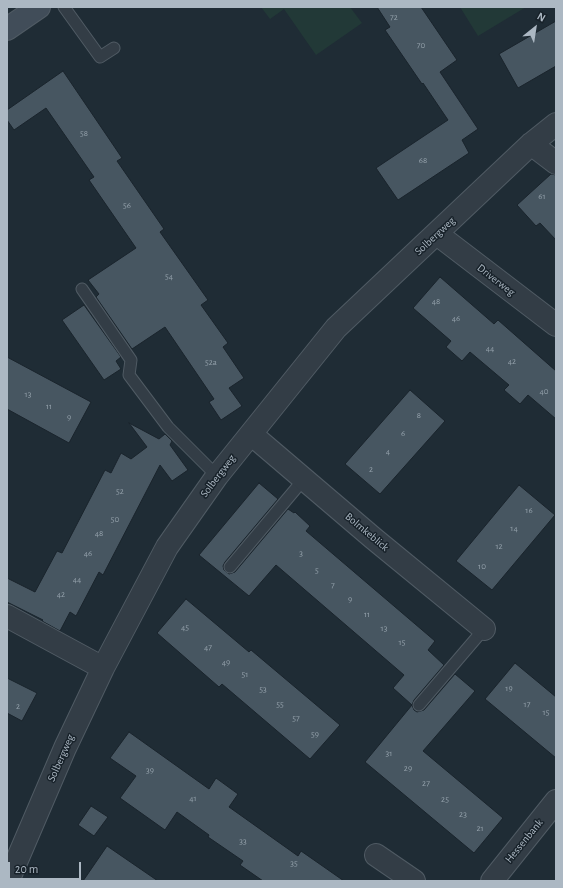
<!DOCTYPE html>
<style>
body{margin:0}
#map{position:relative;width:563px;height:888px;overflow:hidden;background:#1f2c35;font-family:"Alegreya Sans",sans-serif}
canvas{display:block}
.frame{position:absolute;inset:0;border:8px solid #acb8c3;pointer-events:none}
.north{position:absolute;left:515px;top:8px;width:40px;height:40px;-webkit-text-stroke:3px #18222a;paint-order:stroke;rotate:30deg;font-size:11px;font-weight:700;line-height:16px;text-align:center;color:#acb8c3}
.north::after{content:'';display:block;margin:auto;width:14px;height:18px;background:#acb8c3;clip-path:polygon(50% 0,100% 100%,50% 72%,0 100%)}
.scale{position:absolute;left:8px;top:862px;width:73px;height:18px;box-sizing:border-box;border:2px solid #acb8c3;border-top:0;padding-left:5px;font-size:12px;line-height:14px;white-space:nowrap;color:#acb8c3;-webkit-text-stroke:3px #18222a;paint-order:stroke}
</style>
<div id="map">
<canvas width="563" height="888"></canvas>
<div class="frame"></div>
<div class="north">N</div>
<div class="scale">20 m</div>
</div>
<script>
const ctx = document.querySelector('canvas').getContext('2d');
ctx.lineJoin = 'round';
function fill(path, color) {
  ctx.fillStyle = color;
  ctx.fill(path, 'evenodd');
}
function poly(rows) {
  const path = new Path2D();
  for (const r of rows) {
    path.moveTo(r[0], r[1]);
    for (let i = 2; i < r.length; i += 2) path.lineTo(r[i], r[i + 1]);
  }
  return path;
}
function stroke(path, color, width, dash) {
  ctx.strokeStyle = color;
  ctx.lineWidth = width;
  ctx.lineCap = dash ? 'butt' : 'round';
  ctx.setLineDash(dash || []);
  ctx.stroke(path);
}
function drawText(font, color, halo, rows, align = 'center') {
  ctx.font = font + ' "Alegreya Sans",sans-serif';
  ctx.lineWidth = 3;
  ctx.setLineDash([]);
  ctx.textBaseline = 'middle';
  ctx.strokeStyle = halo;
  ctx.fillStyle = color;
  for (const [text, x, y, turn = 0] of rows) {
    ctx.save();
    ctx.translate(x, y);
    ctx.rotate((+turn || 0) * Math.PI / 180);
    ctx.textAlign = isNaN(turn) ? turn : align;
    if (halo) ctx.strokeText(text, 0, 0);
    ctx.fillText(text, 0, 0);
    ctx.restore();
  }
}
const green = poly([
 [261,7,350,7,362,23,316,55,284,9,270,19],
 [460,7,526,7,478,36]
]);
const building = poly([
 [377,7,421,7,457,60,440,72,478,129,462,140,469,153,398,200,376,168,448,120,423,83,422,84,385,30,390,27,377,7],
 [556,21,556,66,518,88,499,54,556,21],
 [63,71,122,158,117,161,164,229,160,232,208,300,201,305,228,343,223,347,244,378,229,388,242,406,221,420,209,402,214,399,165,327,132,349,96,297,99,294,88,280,136,248,89,180,94,177,46,108,14,130,7,120,7,110,63,71],
 [551,174,556,175,556,240,540,223,536,226,517,205,551,174],
 [440,277,494,324,498,320,556,371,556,419,528,395,520,404,504,390,509,385,470,352,462,361,446,347,451,341,413,308,440,277],
 [84,305,121,357,116,361,121,369,104,380,62,320,84,305],
 [7,357,91,402,69,443,7,409,7,357],
 [410,390,445,421,380,494,345,464,410,390],
 [129,423,159,439,165,434,172,441,170,445,188,470,172,481,160,465,103,575,99,572,76,616,70,612,60,631,42,621,43,620,7,602,7,578,35,592,57,551,62,553,105,470,111,473,121,453,131,459,147,447,129,423],
 [259,483,278,499,225,562,223,566,224,570,229,574,235,572,288,509,294,513,295,512,310,526,306,531,435,641,428,650,444,665,414,700,412,705,393,688,404,675,276,565,249,596,199,555,259,483],
 [519,485,555,515,492,590,456,561,519,485],
 [186,599,249,652,251,650,340,725,310,759,222,684,219,687,157,633,186,599],
 [515,663,556,697,556,758,485,699,515,663],
 [455,674,475,691,423,751,503,818,474,853,365,762,412,705,414,710,417,712,424,710,455,674],
 [7,678,37,693,22,721,7,713,7,678],
 [129,732,209,789,216,778,238,794,229,807,298,856,301,851,344,881,263,881,240,865,243,861,208,837,209,835,177,812,165,830,120,798,136,776,110,758,129,732],
 [91,806,108,817,94,836,78,825,91,806],
 [107,846,158,881,83,881,107,846]
]);
const lane = poly([
 [64,7,100,57,114,48],
 [82,289,131,360,129,375,168,427,217,476],
 [230,567,304,479],
 [419,705,484,629]
]);
const street = poly([
 [531,144,556,163],
 [437,234,556,325],
 [251,434,373,538,484,629],
 [7,616,103,668],
 [376,855,414,881],
 [8,881,65,748,103,668,167,547,217,476,336,328,531,144,556,124],
 [492,881,556,801]
]);
const secondary = poly([
 [7,29,39,7]
]);
const numberNames = [
 ["72",394,17],
 ["70",421,45],
 ["58",84,133],
 ["68",423,160],
 ["61",542,196],
 ["56",127,205],
 ["54",169,276],
 ["48",436,301],
 ["46",456,318],
 ["44",490,348],
 ["42",512,361],
 ["52a",211,362],
 ["40",544,391],
 ["13",28,394],
 ["11",49,406],
 ["8",419,415],
 ["9",69,417],
 ["6",403,433],
 ["4",388,451],
 ["2",371,469],
 ["52",120,491],
 ["16",529,510],
 ["50",115,519],
 ["14",514,528],
 ["48",99,533],
 ["12",499,546],
 ["46",88,553],
 ["3",301,553],
 ["10",482,566],
 ["5",317,570],
 ["44",77,579],
 ["7",333,585],
 ["42",61,594],
 ["9",350,599],
 ["11",367,614],
 ["45",185,627],
 ["13",384,628],
 ["15",402,642],
 ["47",208,647],
 ["49",226,662],
 ["51",245,674],
 ["19",509,688],
 ["53",263,689],
 ["55",280,704],
 ["17",527,704],
 ["2",18,706],
 ["15",546,712],
 ["57",296,718],
 ["59",315,734],
 ["31",389,753],
 ["29",408,768],
 ["39",150,770],
 ["27",426,783],
 ["41",193,798],
 ["25",445,799],
 ["23",463,814],
 ["21",480,828],
 ["33",243,841],
 ["35",294,863]
];
const streetNames = [
 ["Solbergweg",435,236,-43],
 ["Driverweg",496,280,38],
 ["Solbergweg",218,476,-53],
 ["Bolmkeblick",367,532,40],
 ["Solbergweg",61,758,-66],
 ["Hessenbank",524,841,-51]
];
fill(green, '#223937');
fill(building, '#475661');
stroke(building, '#1a242c', 1);
stroke(lane, '#505b64', 13);
stroke(street, '#505b64', 24);
stroke(secondary, '#505b64', 24);
stroke(lane, '#333d46', 11);
stroke(street, '#333d46', 22);
stroke(secondary, '#414d59', 22);
drawText('9px', '#93a0aa', null, numberNames);
drawText('11px', '#acb8c3', '#18222a', streetNames);
</script>
